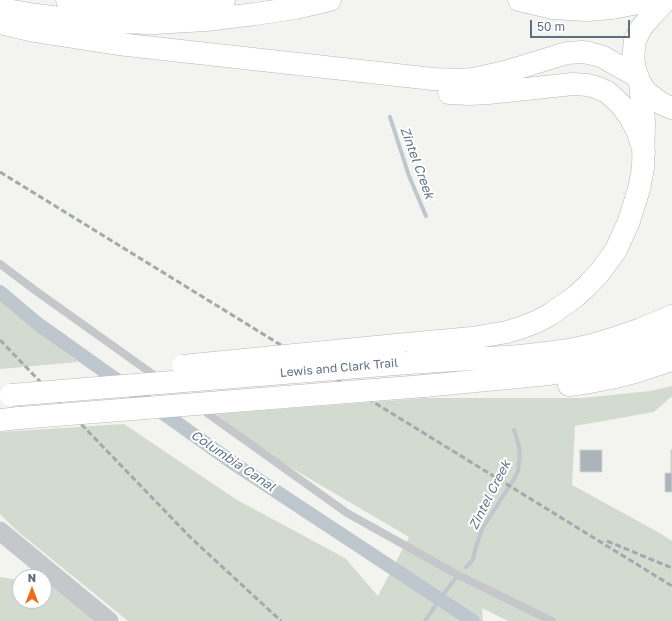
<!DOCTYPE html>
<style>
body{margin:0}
#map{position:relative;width:672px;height:621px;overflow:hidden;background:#f3f4ef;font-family:"Golos Text",sans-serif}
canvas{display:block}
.north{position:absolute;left:12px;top:569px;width:40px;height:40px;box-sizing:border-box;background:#fff;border:1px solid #c0c5cd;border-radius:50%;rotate:0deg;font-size:11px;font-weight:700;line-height:16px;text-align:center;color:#616e82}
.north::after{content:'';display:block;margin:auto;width:14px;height:18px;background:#ec6c17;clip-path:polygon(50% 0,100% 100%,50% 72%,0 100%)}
.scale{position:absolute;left:530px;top:20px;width:100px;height:18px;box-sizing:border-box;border:2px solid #616e82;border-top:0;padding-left:5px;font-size:12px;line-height:14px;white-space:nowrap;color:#616e82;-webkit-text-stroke:3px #fff;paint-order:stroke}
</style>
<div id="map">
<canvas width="672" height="621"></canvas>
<div class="north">N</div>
<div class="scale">50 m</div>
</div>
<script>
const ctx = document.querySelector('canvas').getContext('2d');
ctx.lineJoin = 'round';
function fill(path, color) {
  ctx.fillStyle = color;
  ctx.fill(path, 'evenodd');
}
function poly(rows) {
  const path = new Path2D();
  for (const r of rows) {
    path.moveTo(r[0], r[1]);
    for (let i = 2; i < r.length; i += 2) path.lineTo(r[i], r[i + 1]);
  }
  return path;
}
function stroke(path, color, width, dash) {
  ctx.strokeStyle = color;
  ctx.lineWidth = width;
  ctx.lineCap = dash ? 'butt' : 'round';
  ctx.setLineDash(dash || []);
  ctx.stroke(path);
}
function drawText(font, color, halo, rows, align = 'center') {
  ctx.font = font + ' "Golos Text",sans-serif';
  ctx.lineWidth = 4;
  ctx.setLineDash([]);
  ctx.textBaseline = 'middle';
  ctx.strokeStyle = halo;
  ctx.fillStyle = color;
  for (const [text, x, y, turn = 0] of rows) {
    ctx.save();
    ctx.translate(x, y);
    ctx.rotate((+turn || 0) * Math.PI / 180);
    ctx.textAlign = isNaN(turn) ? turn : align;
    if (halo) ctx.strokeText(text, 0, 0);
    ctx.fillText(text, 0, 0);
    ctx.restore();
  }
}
const green = poly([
 [0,300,78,362,0,369],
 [672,386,672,396,654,412,575,426,572,485,658,532,672,541,672,621,508,621,482,608,483,621,128,621,16,530,0,514,0,432,124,424,237,500,345,558,378,596,409,537,271,456,216,414,425,398,582,398,650,391],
 [0,577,20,580,20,601,44,601,44,583,60,585,102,621,0,621]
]);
const stream = poly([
 [390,117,409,176,426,216],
 [466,567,471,562,473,559,476,547,482,529,514,479,518,471,520,456,519,446,514,430],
 [425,621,439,600,458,575]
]);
const canal = poly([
 [0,292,38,324,236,465,473,621]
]);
const building = poly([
 [580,450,602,450,602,472,580,472,580,450],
 [671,450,672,450,672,492,665,492,665,473,671,473,671,450]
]);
const service = poly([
 [0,264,36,291,158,378],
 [200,408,347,513,458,575,552,621]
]);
const tertiary = poly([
 [0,531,109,621]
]);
const trunk = poly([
 [666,0,652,15,641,28,635,40,633,59,636,74,640,83,646,92,662,104,672,108]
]);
const motorway = poly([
 [67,0,120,4,175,4,224,0],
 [519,0,553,8,587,10,612,8,654,0],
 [0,9,36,15,85,21,109,22,154,23,206,20,255,14,295,8,330,0],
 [0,23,34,31,118,44,433,79,460,80,473,79,505,72,567,53,582,52,589,53,603,57,638,77],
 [449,93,470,94,488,93,573,84,588,85,598,88,607,92,615,99,621,105,630,117,637,130,644,152],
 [396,345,472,338,507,332,523,327,538,321,551,314,576,296,588,285,600,272,616,250,629,221,639,189,643,168,644,121,640,83],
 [408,363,520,356,546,353,569,350,592,345,615,338,639,330,672,316],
 [569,385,590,382,611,378,635,372,672,360],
 [424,386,549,374,574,370,622,358,645,350,672,339],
 [0,420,19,418]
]);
const rail = poly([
 [0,172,672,586],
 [0,340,191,538,281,621],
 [607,541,672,568]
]);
const motorwayBridge = poly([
 [183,366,396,345],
 [11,395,408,363],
 [19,418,424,386]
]);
const streetNames = [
 ["Lewis and Clark Trail",339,368,-5]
];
const waterNames = [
 ["Zintel Creek",417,163,70],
 ["Columbia Canal",233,461,34],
 ["Zintel Creek",490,495,-63]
];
fill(green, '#d3dbd0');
stroke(stream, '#bec7ce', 4);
stroke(canal, '#bec7ce', 14);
fill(building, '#adb3ba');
stroke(building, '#d4d5d2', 1);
stroke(trunk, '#b5b7bb', 23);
stroke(motorway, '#b5b7bb', 23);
stroke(service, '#c5c7cb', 8);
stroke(tertiary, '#c5c7cb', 19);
stroke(trunk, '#fff', 22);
stroke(motorway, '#fff', 22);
stroke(rail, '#a4a8af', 3, [6, 3]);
stroke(motorwayBridge, '#b5b7bb', 23, []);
stroke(motorwayBridge, '#fff', 22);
drawText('12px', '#616e82', '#fff', streetNames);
drawText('italic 13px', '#617687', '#fff', waterNames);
</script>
